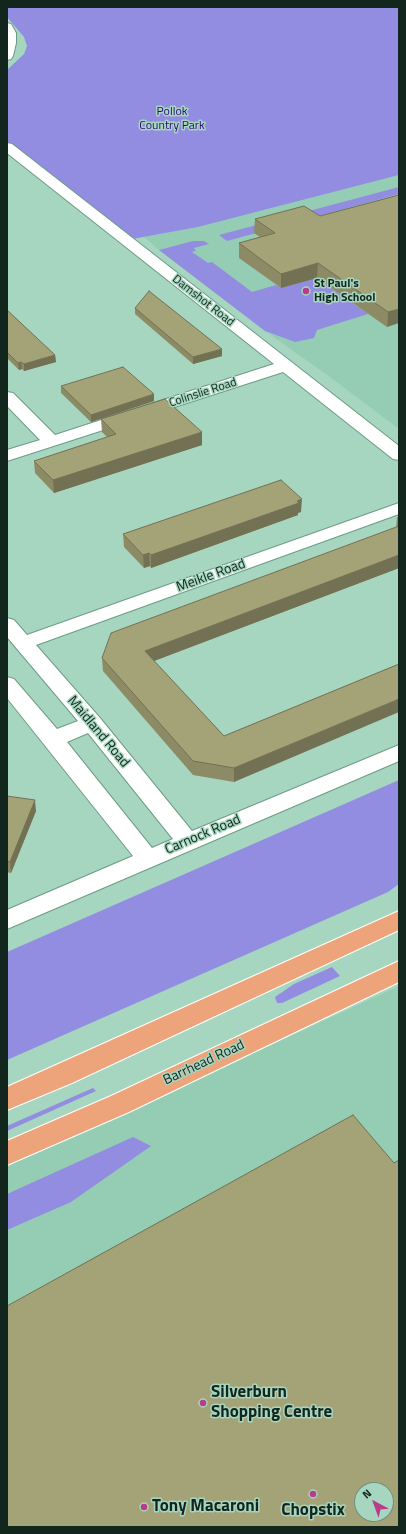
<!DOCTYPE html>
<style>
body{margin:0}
#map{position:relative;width:406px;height:1534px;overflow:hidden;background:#a6d6c0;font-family:"Titillium Web",sans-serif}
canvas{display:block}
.frame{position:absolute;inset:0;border:8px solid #13261e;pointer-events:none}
.north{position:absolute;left:354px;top:1482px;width:40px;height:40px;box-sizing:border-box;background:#a6d6c0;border:1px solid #6b907f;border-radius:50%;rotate:319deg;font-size:11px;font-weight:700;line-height:16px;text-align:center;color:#13261e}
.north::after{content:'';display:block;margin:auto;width:14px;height:18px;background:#b93c8b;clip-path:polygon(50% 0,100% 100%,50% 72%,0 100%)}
</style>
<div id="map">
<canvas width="406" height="1534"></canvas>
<div class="frame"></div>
<div class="north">N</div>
</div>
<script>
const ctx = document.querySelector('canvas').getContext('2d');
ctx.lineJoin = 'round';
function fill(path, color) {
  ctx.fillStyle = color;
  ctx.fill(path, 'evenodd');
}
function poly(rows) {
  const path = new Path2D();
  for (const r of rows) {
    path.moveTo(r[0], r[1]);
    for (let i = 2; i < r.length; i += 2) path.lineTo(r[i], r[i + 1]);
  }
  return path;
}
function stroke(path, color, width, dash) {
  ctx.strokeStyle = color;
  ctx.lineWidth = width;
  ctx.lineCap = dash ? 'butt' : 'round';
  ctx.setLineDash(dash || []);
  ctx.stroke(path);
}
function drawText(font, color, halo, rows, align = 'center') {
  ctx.font = font + ' "Titillium Web",sans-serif';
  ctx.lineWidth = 3;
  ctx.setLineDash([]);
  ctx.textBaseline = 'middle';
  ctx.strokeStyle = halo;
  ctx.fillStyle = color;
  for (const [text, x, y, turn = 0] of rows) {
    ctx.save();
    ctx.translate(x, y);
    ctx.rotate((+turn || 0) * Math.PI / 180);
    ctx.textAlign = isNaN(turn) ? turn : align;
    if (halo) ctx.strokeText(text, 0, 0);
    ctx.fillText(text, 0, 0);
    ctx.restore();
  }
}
const built = poly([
 [399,175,399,429,330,377,265,331,159,250,144,237,198,227],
 [399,986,399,1527,7,1527,7,1167],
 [362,1490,386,1490,386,1514,362,1514]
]);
const green = poly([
 [7,7,399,7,399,175,198,227,127,240,7,142,7,70,24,54,27,46,24,37,7,17],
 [399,187,399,194,227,241,219,235],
 [193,241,204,241,209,244,194,248,196,251,192,252,208,263,212,262,252,292,276,285,281,288,317,278,368,314,317,330,314,338,295,342,265,331,159,250],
 [399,780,399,884,388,892,7,1060,7,952],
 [332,967,340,976,282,1003,277,1003,275,997,294,984],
 [93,1088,96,1091,7,1131,7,1126],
 [133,1137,151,1146,71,1202,7,1230,7,1194]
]);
const minor = poly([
 [7,23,11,24,16,33,16,43,13,56,11,59,7,60,7,23],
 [7,143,12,144,399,446,399,460,393,459,283,372,7,461,7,450,40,440,7,406,7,392,13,393,55,435,274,364,7,153,7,143],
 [399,503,399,514,36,645,100,718,192,831,399,745,399,761,7,929,7,910,133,856,7,698,7,677,14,679,57,729,78,721,7,637,7,618,14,620,27,635,399,503],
 [88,733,173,839,152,848,67,742,88,733]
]);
const major = poly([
 [399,911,399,930,72,1083,7,1110,7,1087,399,911],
 [399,961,399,982,129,1112,7,1165,7,1141,111,1096,399,961]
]);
const wall = poly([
 [399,195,387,327,317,278,281,288,239,258,239,243,260,237,254,233,255,219,320,216],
 [135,308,222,356,193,364,135,314],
 [7,310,55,355,56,362,24,371,22,369,19,370,7,358],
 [61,386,154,401,91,422,61,393],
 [101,419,202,445,54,493,35,473,34,461,107,437,102,432],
 [301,512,298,513,298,515,151,568,150,566,144,568,124,547,123,534],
 [397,517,399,517,399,568,154,661,224,736,399,664,234,782,193,775,103,671,102,658,396,528],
 [7,796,36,811,11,873,7,872]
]);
const shadedWall = poly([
 [318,263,317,278,281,288,281,274],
 [399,309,399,323,387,327,388,312],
 [222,349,222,356,193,364,193,357],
 [55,355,56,362,24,371,24,364],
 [21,362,22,369,19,370,18,363],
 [154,394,154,401,91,422,91,415],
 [202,432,202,445,54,493,53,480],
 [302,499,301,512,298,513,298,515,151,568,151,555],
 [149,553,150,566,144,568,143,555],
 [399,555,399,568,146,664,145,651],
 [399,699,399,712,234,782,234,768],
 [35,800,36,811,11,873,10,862]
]);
const building = poly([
 [399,195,399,309,388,312,318,263,281,274,239,243,275,233,255,219,304,206,320,216,399,195],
 [149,291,222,349,193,357,135,308,149,291],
 [7,310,55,355,24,364,21,362,18,363,7,352,7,310],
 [123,367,154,394,91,415,61,386,123,367],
 [165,399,202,432,53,480,34,461,116,434,101,419,165,399],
 [281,480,302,499,297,501,299,503,151,555,149,553,143,555,123,534,281,480],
 [399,526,399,555,145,651,224,736,399,664,399,699,234,768,193,761,102,658,111,633,399,526],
 [7,796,35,800,10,862,7,861,7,796],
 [353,1115,394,1163,399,1160,399,1527,7,1527,7,1306,353,1115],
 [362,1490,386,1490,386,1514,362,1514,362,1490]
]);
const markers = [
 [306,291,4,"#b93c8b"],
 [203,1403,4,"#b93c8b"],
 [313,1494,4,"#b93c8b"],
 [144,1507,4,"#b93c8b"]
];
const farParknames = [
 ["Pollok",172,112],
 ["Country Park",172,126]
];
const farPoinames = [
 ["St Paul's",314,284],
 ["High School",314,298]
];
const farStreetnames = [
 ["Damshot Road",203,301,38],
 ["Colinslie Road",203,393,-18]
];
const streetNames = [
 ["Meikle Road",211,576,-20],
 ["Maidland Road",98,732,50],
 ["Carnock Road",203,835,-23],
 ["Barrhead Road",204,1063,-25]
];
const nearPoinames = [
 ["Silverburn",211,1393],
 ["Shopping Centre",211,1413],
 ["Tony Macaroni",152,1507],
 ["Chopstix",313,1511,"center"]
];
fill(built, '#94cdb4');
fill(green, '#928de1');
stroke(minor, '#6c9b86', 2);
stroke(major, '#fff', 2);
fill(minor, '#fff');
fill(major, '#eda47a');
fill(wall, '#8d8b66');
fill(shadedWall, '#737153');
fill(building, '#a4a277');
stroke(building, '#737153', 1);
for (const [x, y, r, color] of markers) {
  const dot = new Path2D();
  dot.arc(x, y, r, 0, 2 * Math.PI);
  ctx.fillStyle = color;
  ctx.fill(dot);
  stroke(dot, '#a6d6c0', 1.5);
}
drawText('12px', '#2c0974', '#a6d6c0', farParknames);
drawText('bold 12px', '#13261e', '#a6d6c0', farPoinames, 'left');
drawText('12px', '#13261e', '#a6d6c0', farStreetnames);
drawText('14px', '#13261e', '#a6d6c0', streetNames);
drawText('bold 17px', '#13261e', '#a6d6c0', nearPoinames, 'left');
</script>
